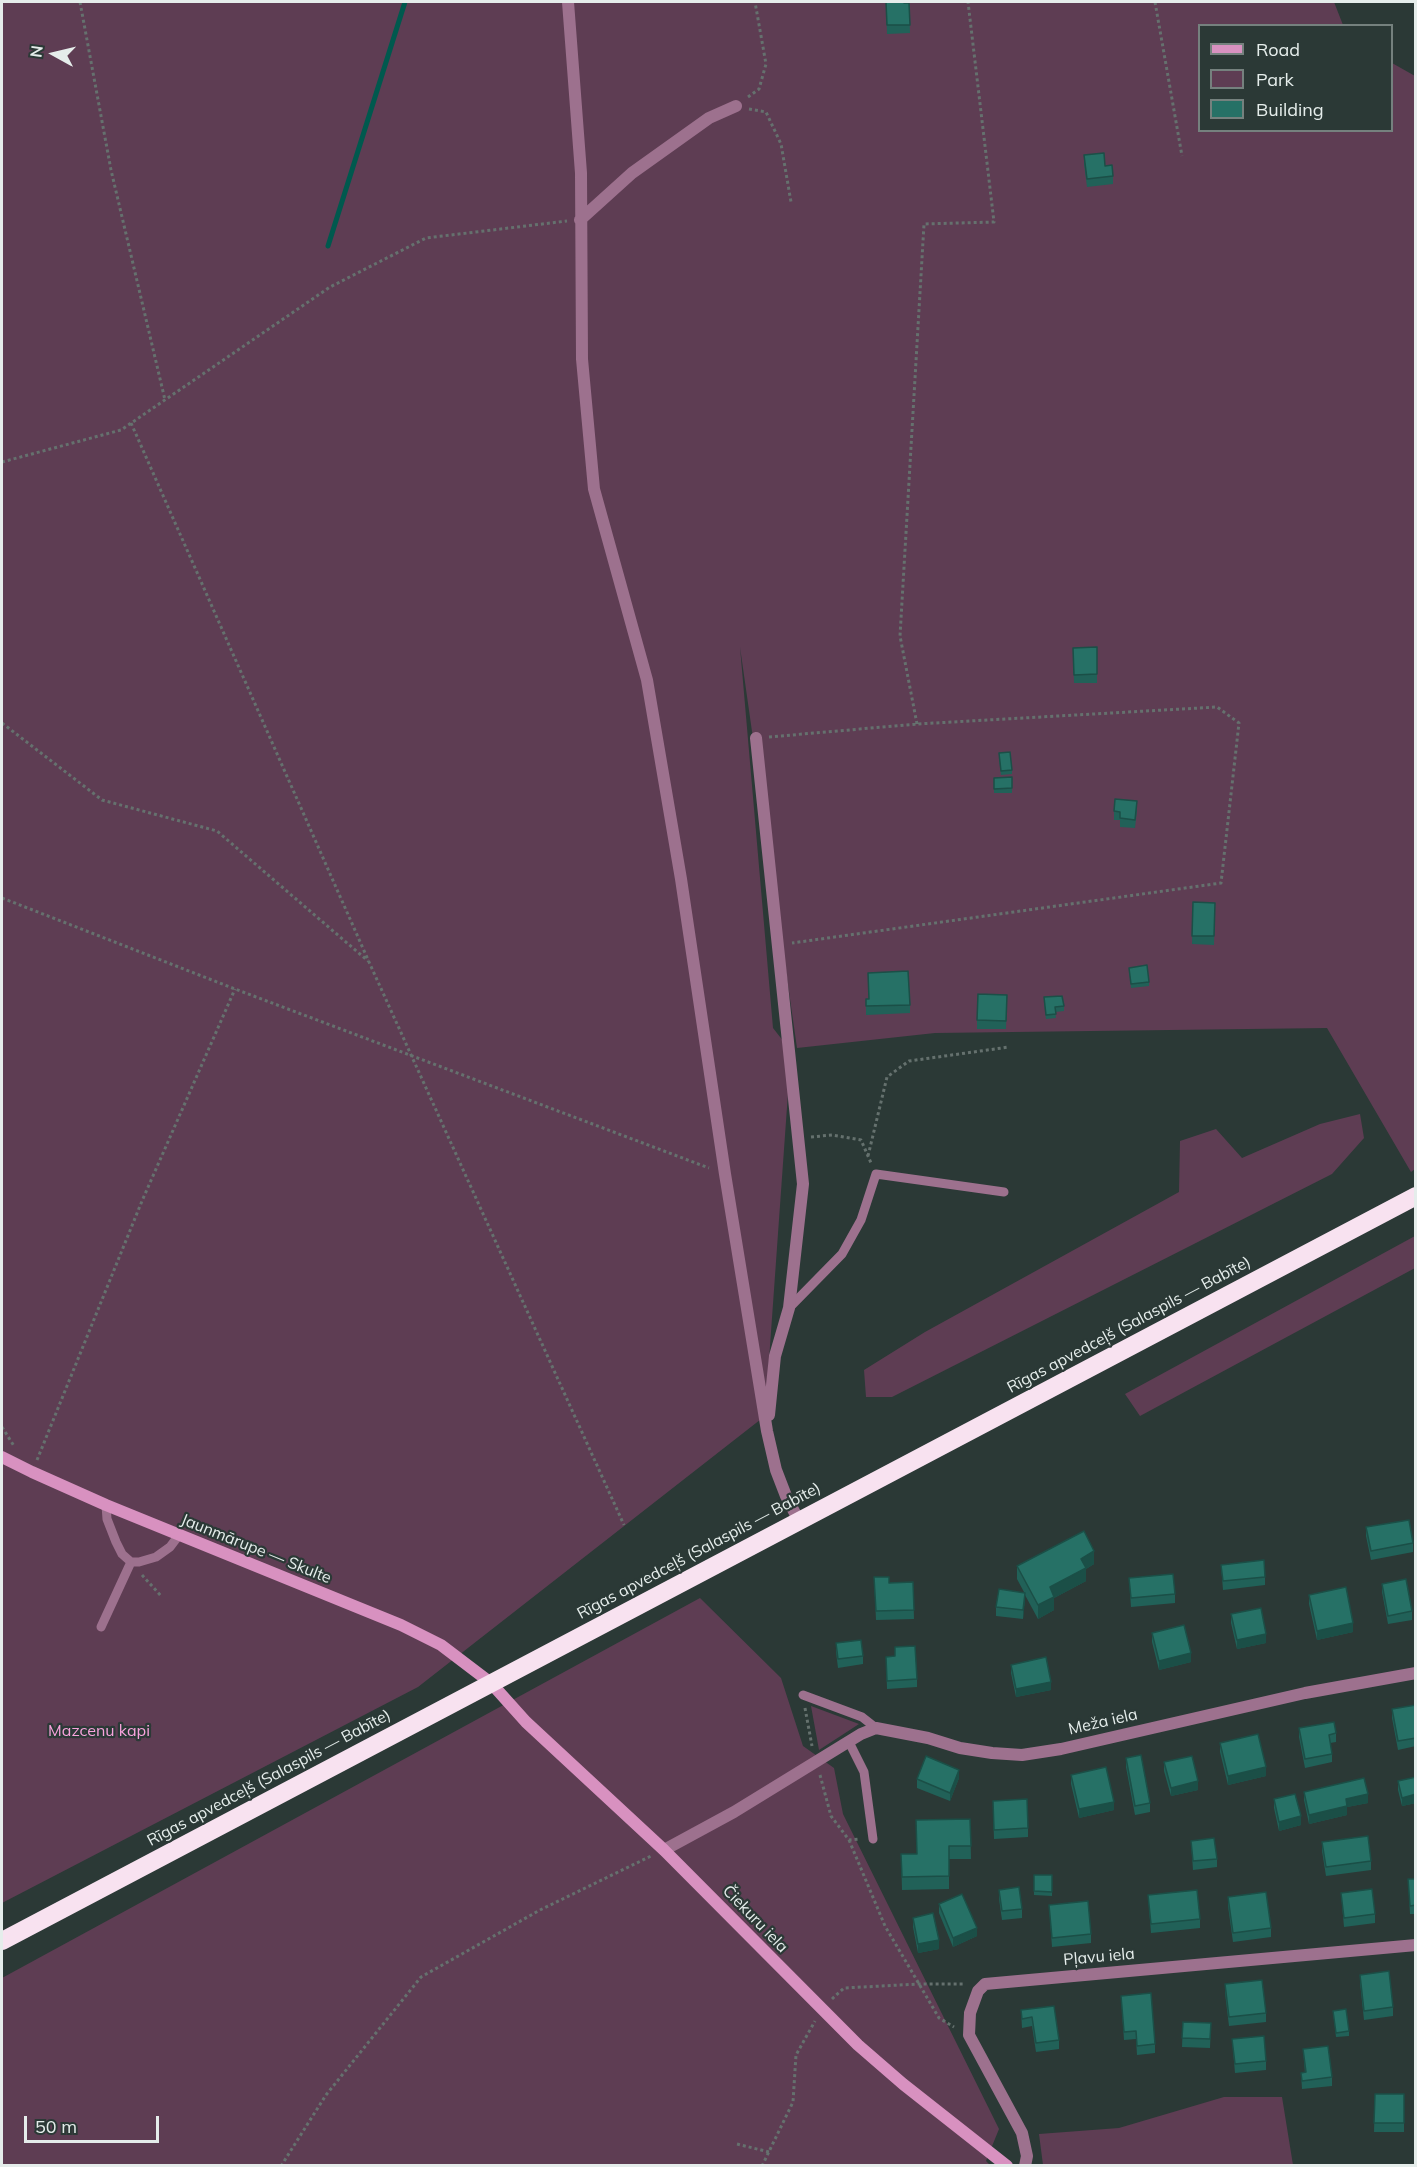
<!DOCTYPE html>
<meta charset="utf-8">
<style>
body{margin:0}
#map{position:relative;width:1417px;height:2167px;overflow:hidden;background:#2b3936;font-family:Mulish,sans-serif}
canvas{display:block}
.frame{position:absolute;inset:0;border:3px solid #e5edeb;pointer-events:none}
.legend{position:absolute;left:1198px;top:24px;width:195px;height:108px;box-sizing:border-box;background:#2b3936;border:2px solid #75817e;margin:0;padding:8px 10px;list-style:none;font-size:18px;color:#e5edeb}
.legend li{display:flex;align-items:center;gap:12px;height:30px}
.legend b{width:30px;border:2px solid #75817e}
.north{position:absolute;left:24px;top:24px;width:60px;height:60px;-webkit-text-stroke:4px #2b3936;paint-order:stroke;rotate:278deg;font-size:16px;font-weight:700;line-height:24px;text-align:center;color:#e5edeb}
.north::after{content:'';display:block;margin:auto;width:21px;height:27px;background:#e5edeb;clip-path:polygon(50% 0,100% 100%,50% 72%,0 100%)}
.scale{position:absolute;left:24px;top:2116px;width:135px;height:27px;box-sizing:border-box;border:3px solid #e5edeb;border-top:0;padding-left:8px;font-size:18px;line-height:21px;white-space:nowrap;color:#e5edeb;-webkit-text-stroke:4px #2b3936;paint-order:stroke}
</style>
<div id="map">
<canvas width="1417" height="2167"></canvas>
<div class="frame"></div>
<ul class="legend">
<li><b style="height:8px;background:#d891c0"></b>Road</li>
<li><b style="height:16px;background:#5e3d53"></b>Park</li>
<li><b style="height:16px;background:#267166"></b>Building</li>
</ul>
<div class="north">N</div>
<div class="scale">50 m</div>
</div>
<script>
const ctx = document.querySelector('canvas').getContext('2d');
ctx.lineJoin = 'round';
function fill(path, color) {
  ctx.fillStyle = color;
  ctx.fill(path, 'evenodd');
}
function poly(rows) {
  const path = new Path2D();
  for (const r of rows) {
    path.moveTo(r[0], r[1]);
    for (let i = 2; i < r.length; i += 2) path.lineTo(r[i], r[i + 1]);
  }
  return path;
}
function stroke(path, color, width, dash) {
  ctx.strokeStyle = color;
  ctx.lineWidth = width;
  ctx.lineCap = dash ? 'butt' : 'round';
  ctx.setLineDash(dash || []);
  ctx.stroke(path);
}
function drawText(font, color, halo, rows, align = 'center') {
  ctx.font = font + ' Mulish,sans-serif';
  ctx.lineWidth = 4.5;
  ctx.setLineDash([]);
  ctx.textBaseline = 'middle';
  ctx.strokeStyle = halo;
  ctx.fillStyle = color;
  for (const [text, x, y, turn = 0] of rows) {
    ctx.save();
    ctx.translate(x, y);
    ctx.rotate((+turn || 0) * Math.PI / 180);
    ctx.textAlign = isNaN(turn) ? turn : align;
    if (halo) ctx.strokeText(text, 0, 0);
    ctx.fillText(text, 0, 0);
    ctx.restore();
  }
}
const green = poly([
 [2,2,1334,2,1343,25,1200,26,1200,130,1392,130,1392,63,1415,76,1415,1169,1411,1172,1327,1028,935,1033,797,1048,740,647,773,1028,791,1051,765,1416,418,1687,2,1903],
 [1360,1114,1364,1138,1332,1174,892,1397,866,1397,864,1370,925,1332,1179,1192,1180,1141,1216,1129,1242,1158,1320,1124],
 [1415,1236,1415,1268,1140,1416,1125,1394],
 [700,1598,781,1678,803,1746,834,1768,843,1814,999,2129,986,2161,991,2166,2,2166,2,1978],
 [811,1706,859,1724,819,1750],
 [1224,2097,1282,2097,1293,2165,1043,2165,1039,2134,1119,2128]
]);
const stream = poly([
 [328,246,405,2]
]);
const path = poly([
 [80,2,111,170,165,400],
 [1155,2,1182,156],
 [748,97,759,89,766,64,755,2],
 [749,109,766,112,781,144,791,202],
 [131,423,369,962,624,1525],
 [2,462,121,430,330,287,426,238,567,221],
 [2,723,102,800,217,831,368,961],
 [917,724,900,636,924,224,994,222,968,2],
 [769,737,917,724,1217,707,1239,723,1221,883,792,943],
 [2,898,235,989,709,1168],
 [811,1137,832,1135,861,1140,871,1163],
 [868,1156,887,1077,909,1061,1009,1047],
 [2,1427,14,1446],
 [37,1460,142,1201,235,989],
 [142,1575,162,1597],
 [805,1708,812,1746],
 [820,1775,831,1816,849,1840,860,1839],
 [849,1840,885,1926,939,2018,954,2027],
 [832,1999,844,1988,919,1984,965,1984],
 [737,2144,769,2152],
 [281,2166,326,2095,421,1977,540,1910,651,1856],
 [762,2166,793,2102,796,2055,815,2021]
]);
const lane = poly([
 [789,1308,842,1254,861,1220,876,1174,1004,1192],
 [106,1505,107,1519,116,1542,122,1554,131,1562,139,1562,156,1557,170,1547,179,1535],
 [101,1627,131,1562],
 [803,1695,862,1717,876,1728],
 [849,1742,864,1772,873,1839]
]);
const street = poly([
 [568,2,581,173,582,359,594,489,647,680,681,879,725,1174,767,1431,776,1470,786,1496,799,1521],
 [580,220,632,173,709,118,736,106],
 [756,738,803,1184,789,1308,775,1356,769,1415],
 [664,1850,734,1812,861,1734,876,1728,928,1738,960,1748,992,1753,1022,1755,1061,1749,1305,1693,1416,1673],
 [1025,2166,1027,2156,1022,2133,969,2035,970,2013,978,1991,985,1984,1416,1945]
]);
const secondary = poly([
 [2,1457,32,1472,106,1505,401,1625,441,1645,491,1683,526,1722,664,1850,858,2045,903,2084,1007,2166]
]);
const highway = poly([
 [2,1941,1416,1196]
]);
const wall = poly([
 [886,2,909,3,910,33,887,34],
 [1084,155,1105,166,1113,176,1113,184,1087,187,1084,164],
 [1097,647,1097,683,1074,683,1073,648],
 [999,758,1012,770,1012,774,1001,775],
 [1012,777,1012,793,994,793,994,778],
 [1137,810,1135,828,1120,827,1120,820,1114,820,1114,811],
 [1193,902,1215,903,1214,945,1192,944],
 [1129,968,1149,982,1149,986,1131,988],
 [1007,995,1006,1029,977,1029,977,1020],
 [866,999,910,1005,910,1013,866,1015],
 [1044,1002,1064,1006,1064,1011,1055,1012,1056,1018,1046,1019],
 [1366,1527,1413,1543,1413,1552,1371,1560,1366,1536],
 [1094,1564,1086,1569,1086,1581,1054,1598,1054,1610,1038,1619,1025,1595,1023,1619,996,1616,996,1607,1024,1592,1017,1579,1017,1566],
 [1221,1565,1265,1577,1265,1585,1223,1590],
 [874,1577,889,1583,913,1582,914,1619,876,1620],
 [1129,1578,1175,1594,1175,1603,1131,1607],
 [1382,1584,1412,1611,1412,1620,1388,1624,1382,1592],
 [1309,1595,1353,1632,1317,1640,1309,1604],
 [1231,1614,1266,1643,1237,1649,1231,1623],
 [1152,1633,1191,1662,1159,1670,1152,1642],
 [836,1643,863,1656,863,1664,838,1668,836,1652],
 [895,1647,917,1679,917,1687,887,1689,886,1657,895,1656],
 [1011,1665,1051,1690,1016,1697,1011,1673],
 [1416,1705,1416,1746,1398,1750,1392,1718,1392,1709],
 [1299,1728,1336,1733,1336,1742,1330,1743,1332,1754,1332,1762,1305,1768,1299,1737],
 [1220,1743,1266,1776,1228,1785,1220,1752],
 [1126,1758,1150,1803,1150,1812,1135,1815,1126,1767],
 [1164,1762,1198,1790,1171,1796,1164,1771],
 [1071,1775,1114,1810,1079,1818,1071,1784],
 [1416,1777,1416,1803,1402,1806,1398,1790,1398,1781],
 [959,1778,950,1801,917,1788,917,1779],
 [1304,1792,1368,1803,1347,1807,1347,1815,1309,1824,1304,1800],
 [1274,1799,1301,1825,1279,1831,1274,1808],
 [993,1809,1028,1828,1028,1837,994,1839],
 [970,1819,971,1859,949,1859,949,1889,902,1890,901,1854,917,1854],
 [1191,1841,1217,1859,1217,1867,1193,1870],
 [1322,1842,1371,1861,1371,1870,1326,1876,1322,1851],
 [1034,1875,1052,1875,1052,1896,1034,1895],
 [1408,1879,1416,1879,1416,1914,1410,1914],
 [999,1890,1022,1909,1022,1918,1002,1920,999,1899],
 [1341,1893,1375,1914,1375,1923,1344,1927],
 [1148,1895,1200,1919,1200,1928,1151,1933],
 [1228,1897,1271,1928,1271,1937,1233,1942,1228,1906],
 [939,1904,977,1936,953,1947,939,1913],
 [1049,1905,1091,1934,1091,1943,1052,1947],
 [913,1918,939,1949,918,1953,913,1927],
 [1360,1975,1393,2007,1393,2016,1364,2020,1360,1983],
 [1225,1984,1266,2013,1266,2022,1229,2026,1225,1993],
 [1121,1996,1155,2044,1155,2053,1137,2055,1136,2039,1124,2040],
 [1054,2006,1059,2040,1059,2049,1036,2052,1032,2026,1022,2028,1021,2010],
 [1333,2011,1349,2031,1349,2036,1336,2037],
 [1183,2022,1211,2023,1210,2048,1182,2047],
 [1232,2039,1266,2061,1266,2070,1235,2073],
 [1303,2049,1332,2077,1332,2086,1302,2089,1301,2073,1305,2073],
 [1375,2094,1404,2094,1404,2132,1374,2132]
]);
const shadedWall = poly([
 [1094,1551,1094,1564,1086,1569,1086,1581,1054,1598,1054,1610,1038,1619,1038,1605,1050,1587,1081,1559],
 [1025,1593,1025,1601,1023,1619,1023,1610],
 [1353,1623,1353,1632,1317,1640,1317,1631],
 [1266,1634,1266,1643,1237,1649,1237,1640],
 [1191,1653,1191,1662,1159,1670,1159,1661],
 [1051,1682,1051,1690,1016,1697,1016,1689],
 [1266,1767,1266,1776,1228,1785,1228,1776],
 [959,1770,959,1778,950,1801,950,1793],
 [1198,1781,1198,1790,1171,1796,1171,1788],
 [1368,1794,1368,1803,1347,1807,1347,1815,1309,1824,1309,1815,1346,1799],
 [1416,1794,1416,1803,1402,1806,1402,1798],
 [1114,1802,1114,1810,1079,1818,1079,1809],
 [1301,1816,1301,1825,1279,1831,1279,1822],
 [977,1928,977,1936,953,1947,953,1938],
 [939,1940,939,1949,918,1953,918,1944]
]);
const building = poly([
 [886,2,904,2,904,3,909,3,910,25,887,25,886,2],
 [1104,153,1105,166,1112,165,1113,176,1087,179,1084,155,1104,153],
 [1097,647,1097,674,1074,675,1073,648,1097,647],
 [1010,752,1012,770,1001,771,999,753,1010,752],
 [1012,777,1012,788,994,789,994,778,1012,777],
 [1115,799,1137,801,1135,820,1120,818,1120,812,1114,811,1115,799],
 [1193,902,1215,903,1214,936,1192,936,1193,902],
 [1147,965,1149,982,1131,984,1129,968,1147,965],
 [908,971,910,1005,866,1006,866,999,869,999,868,973,908,971],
 [978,994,1007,995,1006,1021,977,1020,978,994],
 [1062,996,1064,1006,1055,1007,1056,1014,1046,1015,1044,997,1062,996],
 [1409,1520,1413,1543,1371,1551,1366,1527,1409,1520],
 [1084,1531,1094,1551,1081,1559,1086,1568,1050,1587,1054,1597,1038,1605,1017,1566,1084,1531],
 [1264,1560,1265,1577,1223,1581,1221,1565,1264,1560],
 [1173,1574,1175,1594,1131,1598,1129,1578,1173,1574],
 [874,1577,889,1577,889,1583,913,1582,914,1610,876,1611,874,1577],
 [1406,1579,1412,1611,1388,1616,1382,1584,1406,1579],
 [1346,1587,1353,1623,1317,1631,1309,1595,1346,1587],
 [999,1589,1025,1593,1023,1610,996,1607,999,1589],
 [1261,1608,1266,1634,1237,1640,1231,1614,1261,1608],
 [1184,1625,1191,1653,1159,1661,1152,1633,1184,1625],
 [861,1640,863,1656,838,1659,836,1643,861,1640],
 [915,1646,917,1679,887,1681,886,1657,895,1656,895,1647,915,1646],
 [1046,1657,1051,1682,1016,1689,1011,1665,1046,1657],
 [1416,1705,1416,1738,1398,1741,1392,1709,1416,1705],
 [1334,1722,1336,1733,1329,1735,1332,1754,1305,1759,1299,1728,1334,1722],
 [1258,1734,1266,1767,1228,1776,1220,1743,1258,1734],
 [1141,1755,1150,1803,1135,1806,1126,1758,1141,1755],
 [926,1756,959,1770,950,1793,917,1779,926,1756],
 [1192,1756,1198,1781,1171,1788,1164,1762,1192,1756],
 [1106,1767,1114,1802,1079,1809,1071,1775,1106,1767],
 [1416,1777,1416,1794,1402,1798,1398,1781,1416,1777],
 [1364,1778,1368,1794,1346,1799,1347,1806,1309,1815,1304,1792,1364,1778],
 [1295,1794,1301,1816,1279,1822,1274,1799,1295,1794],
 [1027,1799,1028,1828,994,1830,993,1801,1027,1799],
 [970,1819,971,1846,949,1846,949,1876,902,1877,901,1854,917,1854,916,1820,970,1819],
 [1368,1836,1371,1861,1326,1867,1322,1842,1368,1836],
 [1214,1838,1217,1859,1193,1861,1191,1841,1214,1838],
 [1034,1875,1052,1875,1052,1892,1034,1891,1034,1875],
 [1408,1879,1416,1879,1416,1905,1410,1906,1408,1879],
 [1019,1887,1022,1909,1002,1911,999,1890,1019,1887],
 [1372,1889,1375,1914,1344,1918,1341,1893,1372,1889],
 [1197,1890,1200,1919,1151,1924,1148,1895,1197,1890],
 [1266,1892,1271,1928,1233,1933,1228,1897,1266,1892],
 [962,1894,977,1928,953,1938,939,1904,962,1894],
 [1088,1901,1091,1934,1052,1938,1049,1905,1088,1901],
 [933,1913,939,1940,918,1944,913,1918,933,1913],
 [1389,1971,1393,2007,1364,2011,1360,1975,1389,1971],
 [1262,1980,1266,2013,1229,2017,1225,1984,1262,1980],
 [1151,1993,1155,2044,1137,2046,1136,2031,1124,2032,1121,1996,1151,1993],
 [1054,2006,1059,2040,1036,2043,1032,2017,1022,2019,1021,2010,1054,2006],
 [1346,2009,1349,2031,1336,2033,1333,2011,1346,2009],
 [1183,2022,1211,2023,1210,2039,1182,2038,1183,2022],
 [1264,2036,1266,2061,1235,2064,1232,2039,1264,2036],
 [1328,2046,1332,2077,1302,2081,1301,2073,1306,2072,1303,2049,1328,2046],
 [1375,2094,1404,2094,1404,2123,1374,2123,1375,2094]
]);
const streetNames = [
 ["Rīgas apvedceļš (Salaspils — Babīte)",1129,1325,-28],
 ["Jaunmārupe — Skulte",256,1549,22],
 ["Rīgas apvedceļš (Salaspils — Babīte)",699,1551,-28],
 ["Meža iela",1103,1722,-13],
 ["Rīgas apvedceļš (Salaspils — Babīte)",269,1778,-28],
 ["Čiekuru iela",755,1919,46],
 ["Pļavu iela",1099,1957,-5]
];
const parkNames = [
 ["Mazcenu kapi",99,1731]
];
fill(green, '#5e3d53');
stroke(stream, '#00594e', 5);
stroke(path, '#65716e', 3, [3, 3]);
stroke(lane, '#9d718e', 9);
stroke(street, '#9d718e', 12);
stroke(secondary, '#d891c0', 12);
stroke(highway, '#f8e2f0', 18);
fill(wall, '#216158');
fill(shadedWall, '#1b4f47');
fill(building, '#267166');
stroke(building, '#1b4f47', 1.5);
drawText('16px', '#e5edeb', '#2b3936', streetNames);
drawText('16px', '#f9a3dd', '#2b3936', parkNames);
</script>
